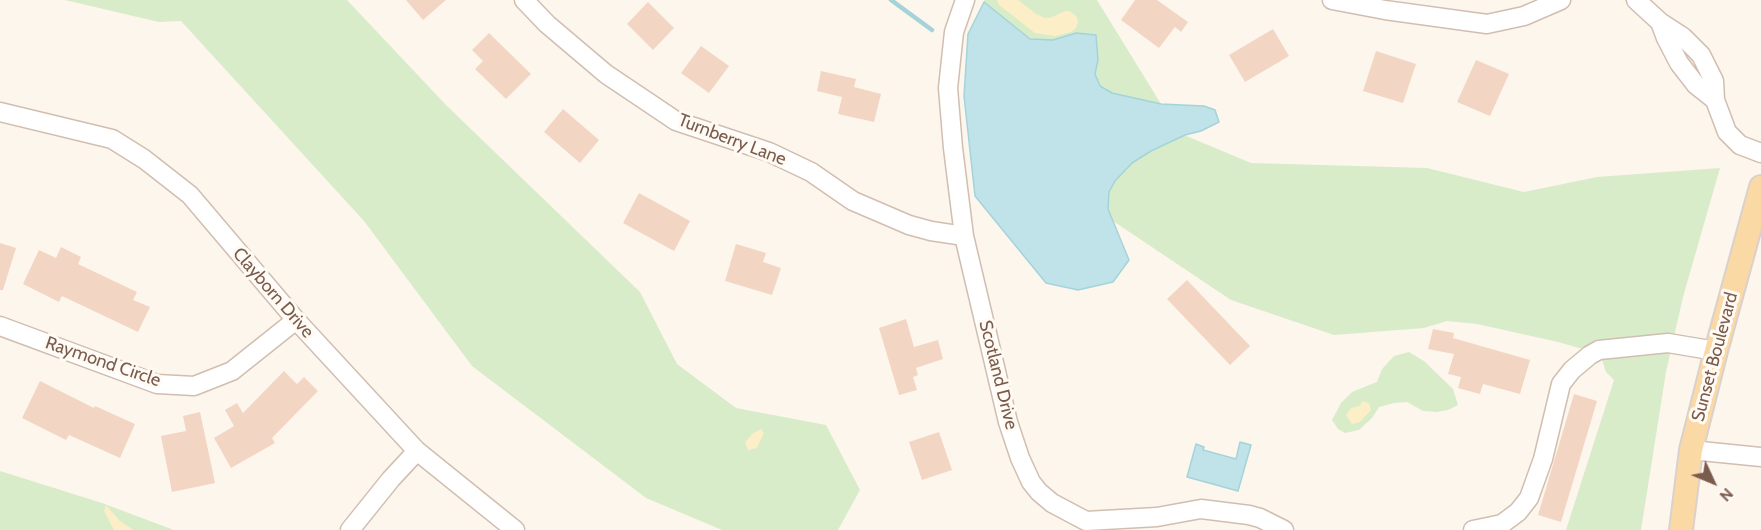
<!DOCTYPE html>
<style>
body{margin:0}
#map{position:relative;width:1761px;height:530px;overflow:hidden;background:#fdf6ec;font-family:Cabin,sans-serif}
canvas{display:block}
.north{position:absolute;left:1683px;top:452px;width:60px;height:60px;-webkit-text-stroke:4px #fffaf3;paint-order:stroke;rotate:134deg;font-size:16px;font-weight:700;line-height:24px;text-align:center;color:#7a5c4d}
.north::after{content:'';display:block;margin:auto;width:21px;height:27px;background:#7a5c4d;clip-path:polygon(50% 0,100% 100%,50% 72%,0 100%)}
</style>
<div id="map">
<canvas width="1761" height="530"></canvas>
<div class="north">N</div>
</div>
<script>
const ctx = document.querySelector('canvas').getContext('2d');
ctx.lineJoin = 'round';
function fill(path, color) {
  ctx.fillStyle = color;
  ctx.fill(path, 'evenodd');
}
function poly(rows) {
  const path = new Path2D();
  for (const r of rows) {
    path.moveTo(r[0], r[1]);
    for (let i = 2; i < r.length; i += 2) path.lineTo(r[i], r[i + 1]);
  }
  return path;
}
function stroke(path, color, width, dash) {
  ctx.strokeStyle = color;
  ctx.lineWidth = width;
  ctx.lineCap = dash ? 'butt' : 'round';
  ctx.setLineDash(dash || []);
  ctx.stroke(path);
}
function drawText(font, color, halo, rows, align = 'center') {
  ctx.font = font + ' Cabin,sans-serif';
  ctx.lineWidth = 6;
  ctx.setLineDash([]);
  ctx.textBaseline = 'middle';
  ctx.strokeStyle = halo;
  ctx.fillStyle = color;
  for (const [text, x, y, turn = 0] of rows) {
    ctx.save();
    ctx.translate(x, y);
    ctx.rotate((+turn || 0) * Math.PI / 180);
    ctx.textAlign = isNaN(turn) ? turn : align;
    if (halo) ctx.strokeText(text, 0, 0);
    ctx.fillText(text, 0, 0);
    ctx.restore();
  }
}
const green = poly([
 [65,0,347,0,446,105,640,292,677,364,736,408,826,425,860,490,838,530,722,530,646,498,472,366,364,221,181,21,159,22],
 [984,0,1097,0,1161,104,1184,135,1251,163,1427,168,1524,192,1597,177,1720,168,1683,297,1666,372,1641,530,1566,530,1614,380,1606,372,1600,354,1558,342,1477,324,1447,321,1424,328,1334,335,1231,300,1113,221,1108,209,1109,192,1115,181,1132,163,1151,151,1112,93,1100,86,1095,74,1098,60,1076,33,1053,40,1030,39,1016,30,984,2],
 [1409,352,1424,361,1453,389,1458,405,1448,410,1437,412,1423,411,1407,402,1394,403,1379,407,1372,418,1359,430,1345,433,1338,429,1332,420,1341,403,1352,392,1377,382,1382,369,1394,356],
 [0,471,102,503,174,530,0,530]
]);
const sand = poly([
 [997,0,1018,0,1036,14,1045,18,1050,18,1065,11,1070,11,1077,17,1078,22,1076,28,1071,32,1055,36,1035,33,999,5],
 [1362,401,1369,403,1371,410,1360,422,1352,424,1346,415,1351,408,1360,406],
 [761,429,764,433,757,448,748,450,745,443,747,440,752,434],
 [106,505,119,520,133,530,114,530,104,511]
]);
const water = poly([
 [984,2,1030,39,1053,40,1076,33,1096,35,1098,60,1095,74,1100,86,1112,93,1161,104,1204,106,1215,110,1219,122,1201,131,1185,135,1151,151,1132,163,1115,181,1109,192,1108,209,1129,260,1113,282,1078,290,1046,283,975,196,964,96,968,34,984,2],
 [1240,442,1251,445,1238,491,1187,477,1196,444,1204,447,1203,450,1236,459,1240,442]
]);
const stream = poly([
 [891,0,932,30]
]);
const building = poly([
 [406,0,446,0,423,20],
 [1135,0,1157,0,1188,22,1181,32,1175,27,1159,48,1121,20],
 [648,2,674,28,653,50,627,24],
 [1273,29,1289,56,1245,82,1229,55],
 [489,33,531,74,506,99,475,69,483,61,472,50],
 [701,46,729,66,709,93,681,73],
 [1376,51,1416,64,1403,103,1363,91],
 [1476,60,1509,74,1490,116,1457,102],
 [821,71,856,79,854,87,881,94,874,122,838,114,842,97,817,91],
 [563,109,599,140,580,163,544,132],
 [639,193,690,221,674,251,623,223],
 [0,243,16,248,3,290,0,290],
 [736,244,766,253,763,262,781,268,772,295,725,281],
 [61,247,81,257,78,264,137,292,133,300,150,307,138,332,62,296,59,302,23,284,39,250,56,258],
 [1187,280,1250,346,1230,365,1167,299],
 [906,319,914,347,938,340,943,359,916,368,918,375,913,377,917,390,899,395,879,328],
 [1433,329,1454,333,1453,338,1530,360,1520,394,1483,384,1480,394,1458,388,1461,377,1448,374,1454,354,1428,349],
 [284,371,297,384,304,377,318,391,272,438,275,443,231,468,214,438,234,426,225,410,237,403,243,413],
 [40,381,94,408,95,406,135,424,120,458,69,435,66,440,22,418],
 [1574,394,1597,401,1561,522,1538,515],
 [200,412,215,483,172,492,161,436,186,431,183,416],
 [939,432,952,470,922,480,909,442]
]);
const minor = poly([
 [524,0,547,24,606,74,676,121,769,152,811,172,853,201,909,225,931,231,964,236],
 [965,0,954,32,948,88,953,148,964,236,1008,422,1020,458,1031,482,1039,492,1052,503,1086,521,1157,517,1201,509,1249,515,1260,518,1284,530],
 [1332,0,1385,10,1487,24,1524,16,1561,0],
 [1636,0,1660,22,1683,37,1701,55,1714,81,1715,100,1727,132,1740,145,1761,153],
 [1660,22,1666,38,1679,63,1696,85,1715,100],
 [0,112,112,139,144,159,190,195,296,320,417,451,515,530],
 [0,326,157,384,194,386,232,371,296,320],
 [1691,450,1761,457],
 [350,530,391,479,417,451],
 [1473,530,1502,524,1518,512,1529,498,1543,459,1561,384,1572,370,1590,355,1599,350,1668,343,1716,351]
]);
const major = poly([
 [1681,530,1691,450,1716,351,1761,187]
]);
const streetNames = [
 ["Turnberry Lane",732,140,21],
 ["Clayborn Drive",273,293,49],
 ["Sunset Boulevard",1715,357,-75],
 ["Raymond Circle",103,362,19],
 ["Scotland Drive",998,375,76]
];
fill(green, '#d8ecc9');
fill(sand, '#fcefc7');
fill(water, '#bfe3e8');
stroke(water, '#a5d3da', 1.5);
stroke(stream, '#a5d3da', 4.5);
fill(building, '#f3d5c3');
stroke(minor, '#d1beb0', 21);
stroke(major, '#dad1cd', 26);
stroke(minor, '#fff', 18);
stroke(major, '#fbd9a5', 22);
drawText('18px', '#7a5c4d', '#fffaf3', streetNames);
</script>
